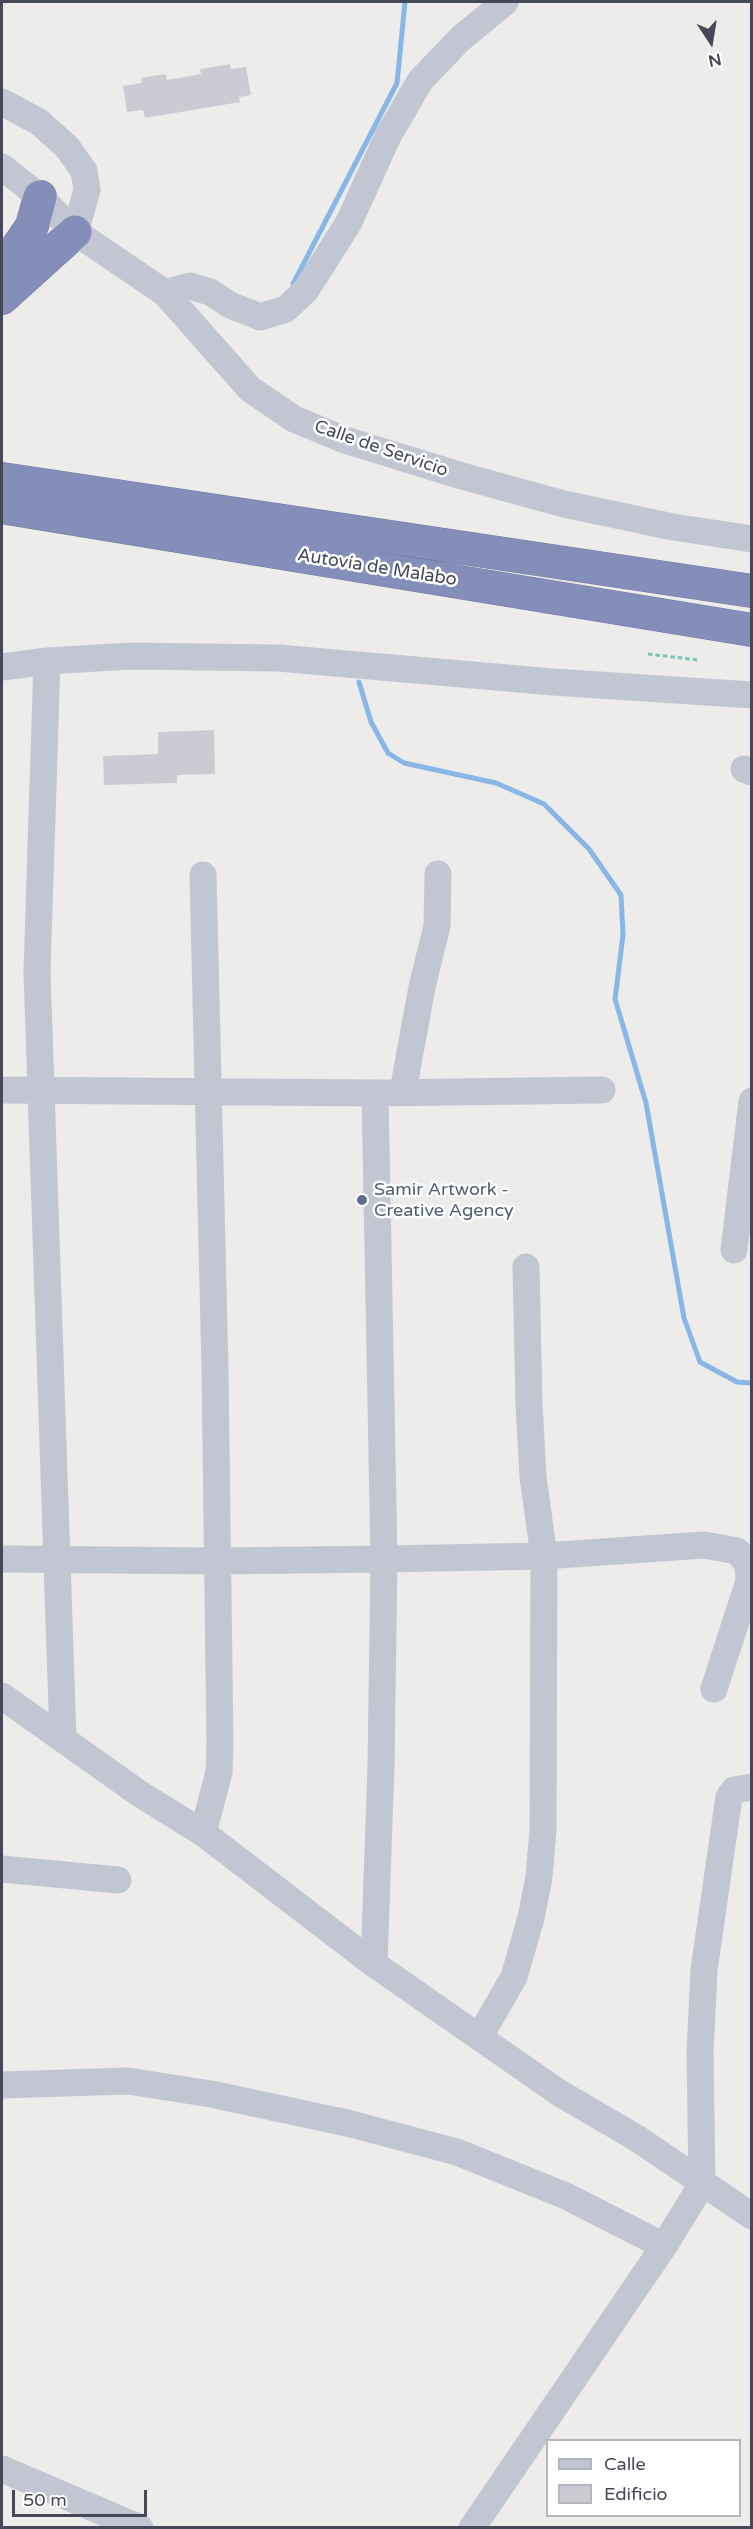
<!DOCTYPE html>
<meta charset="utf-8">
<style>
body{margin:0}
#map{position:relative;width:753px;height:2529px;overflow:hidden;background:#eeeceb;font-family:"Varela Round",sans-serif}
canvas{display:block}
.frame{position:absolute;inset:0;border:3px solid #454957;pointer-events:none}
.legend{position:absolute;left:546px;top:2439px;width:195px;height:78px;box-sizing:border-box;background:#fff;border:2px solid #b5b6bc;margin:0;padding:8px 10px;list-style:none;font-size:18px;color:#454957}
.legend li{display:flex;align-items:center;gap:12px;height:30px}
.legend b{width:30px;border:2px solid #b5b6bc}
.north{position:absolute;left:681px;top:12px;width:60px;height:60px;-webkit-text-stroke:4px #fff;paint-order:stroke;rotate:168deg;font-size:16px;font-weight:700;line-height:24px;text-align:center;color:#454957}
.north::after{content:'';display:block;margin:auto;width:21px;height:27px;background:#454957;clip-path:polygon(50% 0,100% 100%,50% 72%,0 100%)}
.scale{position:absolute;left:12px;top:2490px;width:135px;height:27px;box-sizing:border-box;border:3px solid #454957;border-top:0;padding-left:8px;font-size:18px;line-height:21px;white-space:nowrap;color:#454957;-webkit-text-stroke:4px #fff;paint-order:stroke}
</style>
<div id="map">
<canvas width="753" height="2529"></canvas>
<div class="frame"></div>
<ul class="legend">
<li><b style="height:8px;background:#c2c6d2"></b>Calle</li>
<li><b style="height:16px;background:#cbccd3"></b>Edificio</li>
</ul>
<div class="north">N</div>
<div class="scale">50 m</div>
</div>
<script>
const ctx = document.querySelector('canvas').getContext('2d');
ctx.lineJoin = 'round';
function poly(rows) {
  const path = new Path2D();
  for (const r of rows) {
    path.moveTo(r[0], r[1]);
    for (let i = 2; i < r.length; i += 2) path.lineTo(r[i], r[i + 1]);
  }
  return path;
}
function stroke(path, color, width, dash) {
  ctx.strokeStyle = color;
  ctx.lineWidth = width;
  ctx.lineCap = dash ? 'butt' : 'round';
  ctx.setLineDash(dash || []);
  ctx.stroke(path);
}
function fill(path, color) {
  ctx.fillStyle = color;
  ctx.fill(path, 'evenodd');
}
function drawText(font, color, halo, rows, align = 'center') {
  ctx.font = font + ' "Varela Round",sans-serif';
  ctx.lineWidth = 5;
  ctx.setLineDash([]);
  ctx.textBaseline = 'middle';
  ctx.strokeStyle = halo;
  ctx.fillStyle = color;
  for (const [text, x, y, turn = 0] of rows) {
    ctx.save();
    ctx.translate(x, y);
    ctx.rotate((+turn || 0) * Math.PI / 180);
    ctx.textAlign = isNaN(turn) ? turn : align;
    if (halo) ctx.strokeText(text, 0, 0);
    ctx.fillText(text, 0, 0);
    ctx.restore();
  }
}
const stream = poly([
 [293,284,397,83,405,2],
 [359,682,371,722,388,753,404,763,496,783,544,804,589,849,621,895,623,935,615,999,646,1103,684,1318,700,1362,737,1382,752,1383]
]);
const building = poly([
 [230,64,231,69,246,67,251,95,239,97,240,102,145,118,143,110,127,112,123,86,142,83,141,78,166,74,167,80,201,74,200,69],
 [214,730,215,774,177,775,177,783,104,785,103,756,158,754,158,732]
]);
const path = poly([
 [648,654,698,660]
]);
const minor = poly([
 [2,102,39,122,67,147,84,171,87,190,75,232],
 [2,167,40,197,75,232,165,293,250,389,294,419,345,440,462,476,564,504,673,527,752,539],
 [165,293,190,286,210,292,230,305,260,317,286,309,306,290,349,222,388,136,420,81,460,39,505,2],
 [47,661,37,972,63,1739],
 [2,667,47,661,131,656,278,658,553,682,752,695],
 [744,769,752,772],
 [203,875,215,1369,220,1745,219,1772,203,1833],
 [2,1090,375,1093,602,1090],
 [403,1091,422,987,437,926,438,874],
 [734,1250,752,1101],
 [2,1559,218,1561,384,1559,544,1556,704,1545,737,1551,748,1564,749,1581,714,1689],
 [2,1696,140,1794,203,1833,374,1964,558,2092,638,2139,752,2216],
 [2,1869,118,1880],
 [374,1964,381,1766,384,1559,375,1093],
 [480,2036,514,1977,531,1918,539,1877,543,1830,544,1556,533,1477,529,1404,526,1267],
 [2,2085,128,2081,211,2094,347,2123,457,2152,566,2196,664,2246],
 [2,2469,140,2528],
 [472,2528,664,2246,702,2184,700,2053,704,1970,729,1797,734,1790,752,1787]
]);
const highway = poly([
 [2,270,32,226,40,197],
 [2,298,75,232],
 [2,479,752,591],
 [2,507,752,630]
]);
const markers = [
 [362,1200,6,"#5c6f8a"]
];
const streetNames = [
 ["Calle de Servicio",381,449,19],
 ["Autovía de Malabo",377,568,9]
];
const serviceNames = [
 ["Samir Artwork -",374,1190],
 ["Creative Agency",374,1211]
];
stroke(stream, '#88b7e7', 5);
fill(building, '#cbccd3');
stroke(highway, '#7079a4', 34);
stroke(path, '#74c7b7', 3, [4.5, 3]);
stroke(minor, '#c2c6d2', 27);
stroke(highway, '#848eb9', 33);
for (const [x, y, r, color] of markers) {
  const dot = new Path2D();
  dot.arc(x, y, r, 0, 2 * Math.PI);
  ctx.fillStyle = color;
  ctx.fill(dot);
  stroke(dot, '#fff', 2);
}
drawText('18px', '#454957', '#fff', streetNames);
drawText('18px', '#4e5e75', '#fff', serviceNames, 'left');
</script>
